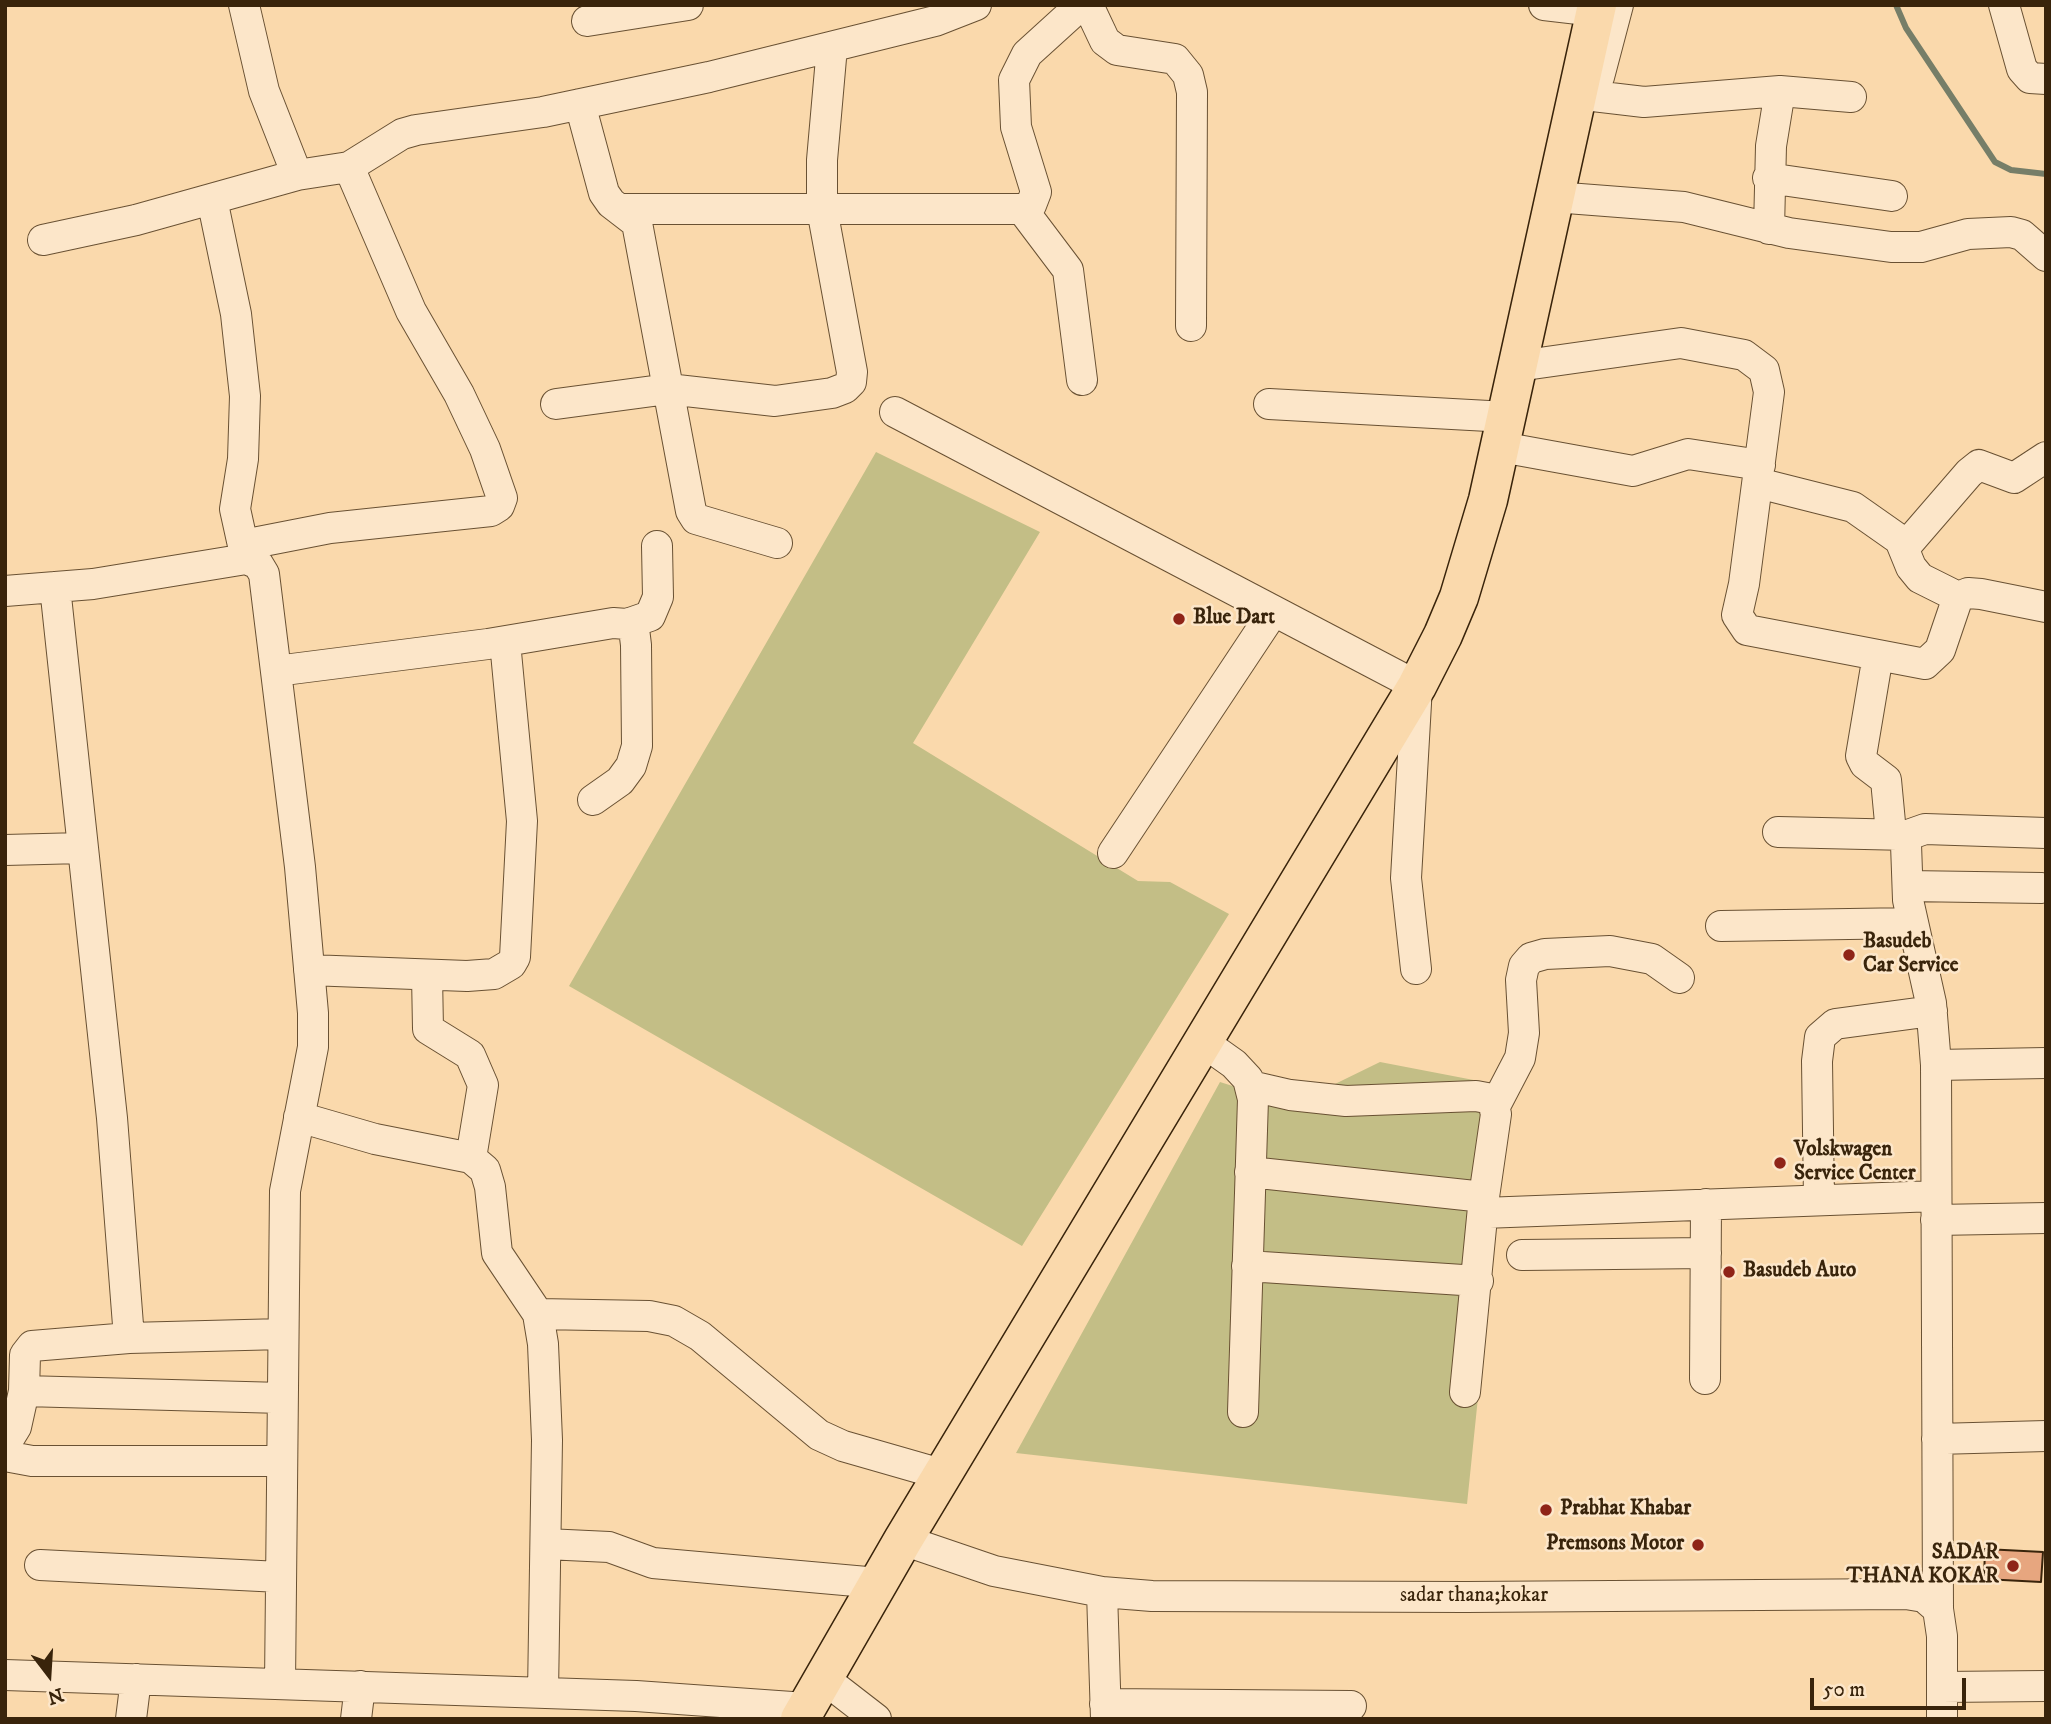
<!DOCTYPE html>
<style>
body{margin:0}
#map{position:relative;width:2051px;height:1724px;overflow:hidden;background:#fad9ac;font-family:"IM FELL DW Pica",serif}
canvas{display:block}
.frame{position:absolute;inset:0;border:7px solid #39240b;pointer-events:none}
.north{position:absolute;left:14px;top:1640px;width:70px;height:70px;-webkit-text-stroke:5px #fce6c9;paint-order:stroke;rotate:163deg;font-size:19px;font-weight:700;line-height:28px;text-align:center;color:#39240b}
.north::after{content:'';display:block;margin:auto;width:24px;height:32px;background:#39240b;clip-path:polygon(50% 0,100% 100%,50% 72%,0 100%)}
.scale{position:absolute;left:1810px;top:1678px;width:156px;height:32px;box-sizing:border-box;border:4px solid #39240b;border-top:0;padding-left:9px;font-size:21px;line-height:24px;white-space:nowrap;color:#39240b;-webkit-text-stroke:5px #fce6c9;paint-order:stroke}
</style>
<div id="map">
<canvas width="2051" height="1724"></canvas>
<div class="frame"></div>
<div class="north">N</div>
<div class="scale">50 m</div>
</div>
<script>
const ctx = document.querySelector('canvas').getContext('2d');
ctx.lineJoin = 'round';
function fill(path, color) {
  ctx.fillStyle = color;
  ctx.fill(path, 'evenodd');
}
function poly(rows) {
  const path = new Path2D();
  for (const r of rows) {
    path.moveTo(r[0], r[1]);
    for (let i = 2; i < r.length; i += 2) path.lineTo(r[i], r[i + 1]);
  }
  return path;
}
function stroke(path, color, width, dash) {
  ctx.strokeStyle = color;
  ctx.lineWidth = width;
  ctx.lineCap = dash ? 'butt' : 'round';
  ctx.setLineDash(dash || []);
  ctx.stroke(path);
}
function drawText(font, color, halo, rows, align = 'center') {
  ctx.font = font + ' "IM FELL DW Pica",serif';
  ctx.lineWidth = 5;
  ctx.setLineDash([]);
  ctx.textBaseline = 'middle';
  ctx.strokeStyle = halo;
  ctx.fillStyle = color;
  for (const [text, x, y, turn = 0] of rows) {
    ctx.save();
    ctx.translate(x, y);
    ctx.rotate((+turn || 0) * Math.PI / 180);
    ctx.textAlign = isNaN(turn) ? turn : align;
    if (halo) ctx.strokeText(text, 0, 0);
    ctx.fillText(text, 0, 0);
    ctx.restore();
  }
}
const green = poly([
 [876,452,1040,532,913,743,1138,881,1170,882,1229,914,1022,1246,569,986],
 [1380,1062,1510,1087,1467,1504,1016,1453,1220,1082,1292,1105]
]);
const stream = poly([
 [1896,5,1906,28,1995,162,2011,170,2046,174]
]);
const building = poly([
 [1985,1549,2043,1552,2041,1582,1984,1579,1985,1549]
]);
const minor = poly([
 [244,5,264,91,297,175],
 [1088,5,1105,41,1117,50,1175,59,1188,75,1192,92,1191,326],
 [1544,5,1587,10],
 [2004,5,2022,69,2030,78,2046,79],
 [587,21,688,5],
 [1599,77,1618,5],
 [1593,96,1644,102,1780,91,1851,97],
 [580,104,604,193,611,203,637,223,691,511,696,519,777,543],
 [1768,178,1892,196],
 [1567,198,1684,207,1789,233,1891,247,1921,247,1968,234,2011,232,2022,235,2046,256],
 [212,199,236,314,245,396,243,459,235,509,246,559],
 [620,209,1022,209,1031,205,1036,192,1016,127,1014,80,1027,54,1081,5],
 [1022,209,1068,270,1082,380],
 [1769,229,1771,146,1780,91],
 [43,240,136,220,297,175,349,167,402,134,416,130,543,112,709,77,935,21,976,5],
 [1518,366,1681,343,1744,355,1764,370,1769,392,1744,584,1737,615,1747,630,1925,664,1940,650,1958,597,1968,593,1981,594,2046,607],
 [556,404,668,389,775,401,832,393,845,388,851,382,852,372,822,209,822,160,832,47],
 [1269,404,1507,417],
 [895,412,1417,686,1406,878,1416,969],
 [1501,447,1633,471,1688,454,1760,465],
 [1758,483,1853,507,1900,540,1911,567,1920,578,1958,597],
 [243,545,330,528,491,511,499,506,502,498,485,449,459,394,411,311,349,167],
 [1905,547,1969,473,1979,465,2014,478,2046,457],
 [55,587,112,1118,129,1338],
 [5,591,93,584,246,559,258,564,264,574,300,867,313,1013,313,1047,285,1191,280,1684],
 [627,624,650,616,658,597,657,546],
 [1878,655,1861,756,1865,764,1886,780,1891,833],
 [276,671,488,644,613,623,627,624,634,629,636,645,637,746,631,766,620,781,593,800],
 [1778,832,1908,835],
 [5,850,82,848],
 [1113,853,1273,612],
 [1908,886,2042,888],
 [1721,926,1913,923],
 [309,970,467,976,494,974,511,964,515,957,522,821,505,642],
 [427,975,428,1029,470,1055,483,1085,471,1158],
 [1203,1042,1234,1064,1248,1079,1253,1099,1243,1412],
 [1936,1065,2046,1063],
 [1251,1086,1290,1095,1346,1101,1476,1096,1492,1099,1496,1114,1484,1197,1465,1392],
 [1495,1106,1520,1058,1524,1033,1521,980,1524,966,1531,958,1545,954,1610,951,1652,959,1679,978],
 [299,1117,375,1139,471,1158,485,1170,490,1187,497,1253,538,1314,543,1344,547,1440,543,1693],
 [1250,1172,1484,1197],
 [1819,1200,1817,1061,1820,1037,1835,1024,1932,1011],
 [1483,1213,1936,1196],
 [1936,1220,2046,1218],
 [1522,1255,1706,1253],
 [1247,1266,1478,1281],
 [538,1314,649,1316,674,1321,700,1336,819,1435,843,1446,944,1475],
 [1705,1379,1706,1204],
 [24,1391,282,1398],
 [1937,1439,2046,1436],
 [5,1445,16,1427,24,1391,25,1355,32,1346,129,1338,283,1334],
 [5,1456,32,1461,280,1461],
 [903,1540,994,1571,1102,1592,1152,1596,1466,1597,1906,1594,1924,1597,1938,1609,1942,1636,1942,1719],
 [546,1544,609,1547,653,1563,878,1583],
 [40,1565,280,1577],
 [1102,1592,1106,1719],
 [1938,1609,1936,1065,1931,1003,1908,900,1906,844,1908,835,1925,829,2046,833],
 [5,1675,636,1696,806,1708],
 [823,1678,876,1719],
 [1942,1687,2046,1686],
 [1105,1704,1351,1706],
 [131,1719,136,1679],
 [356,1719,360,1686]
]);
const major = poly([
 [800,1719,903,1540,1417,686,1443,635,1459,597,1488,500,1597,5]
]);
const markers = [
 [1179,619,7,"#8f2418"],
 [1849,955,7,"#8f2418"],
 [1780,1163,7,"#8f2418"],
 [1729,1272,7,"#8f2418"],
 [1546,1510,7,"#8f2418"],
 [1698,1545,7,"#8f2418"],
 [2013,1566,7,"#8f2418"]
];
const poiNames = [
 ["Blue Dart",1193,619],
 ["Basudeb",1863,943],
 ["Car Service",1863,967],
 ["Volskwagen",1794,1151],
 ["Service Center",1794,1175],
 ["Basudeb Auto",1743,1272],
 ["Prabhat Khabar",1560,1510],
 ["Premsons Motor",1684,1545,"right"],
 ["SADAR",1999,1554,"right"],
 ["THANA KOKAR",1999,1578,"right"]
];
const streetNames = [
 ["sadar thana;kokar",1474,1597]
];
fill(green, '#c3be86');
stroke(stream, '#767e68', 6);
fill(building, '#e7a67f');
stroke(building, '#39240b', 2);
stroke(minor, '#695133', 32);
stroke(major, '#39240b', 41);
stroke(minor, '#fce6c9', 30);
stroke(major, '#fad9ac', 38);
for (const [x, y, r, color] of markers) {
  const dot = new Path2D();
  dot.arc(x, y, r, 0, 2 * Math.PI);
  ctx.fillStyle = color;
  ctx.fill(dot);
  stroke(dot, '#fce6c9', 2.5);
}
drawText('bold 21px', '#39240b', '#fce6c9', poiNames, 'left');
drawText('21px', '#39240b', '#fce6c9', streetNames);
</script>
